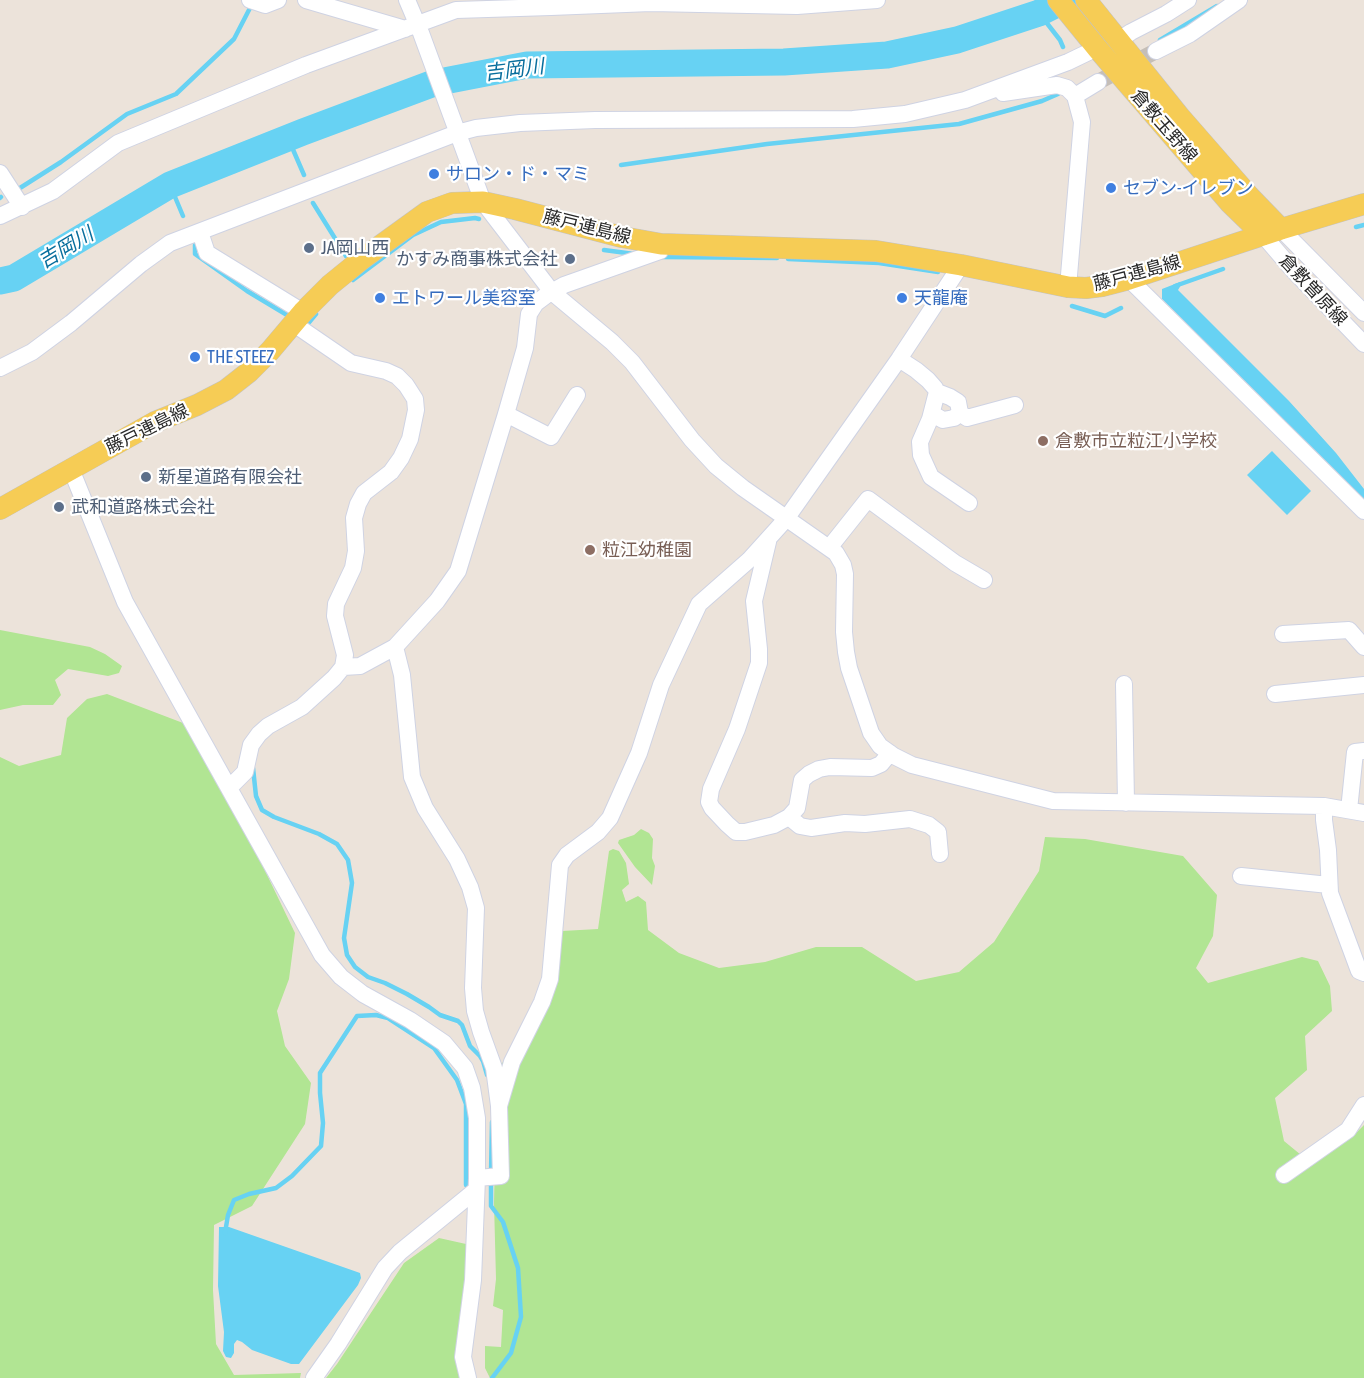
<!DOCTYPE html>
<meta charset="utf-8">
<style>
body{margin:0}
canvas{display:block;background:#ece3da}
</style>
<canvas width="1364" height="1378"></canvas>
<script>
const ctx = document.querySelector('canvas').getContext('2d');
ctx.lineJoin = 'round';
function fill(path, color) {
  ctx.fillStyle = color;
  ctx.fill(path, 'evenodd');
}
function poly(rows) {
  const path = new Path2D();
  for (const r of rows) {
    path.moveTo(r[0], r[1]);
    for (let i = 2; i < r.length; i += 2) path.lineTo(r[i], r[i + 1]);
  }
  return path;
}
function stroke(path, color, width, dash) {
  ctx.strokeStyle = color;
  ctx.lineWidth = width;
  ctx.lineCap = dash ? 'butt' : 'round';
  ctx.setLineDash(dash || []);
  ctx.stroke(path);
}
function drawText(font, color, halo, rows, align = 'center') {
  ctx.font = font + ' "Asap Condensed","Noto Sans JP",sans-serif';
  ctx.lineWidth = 4.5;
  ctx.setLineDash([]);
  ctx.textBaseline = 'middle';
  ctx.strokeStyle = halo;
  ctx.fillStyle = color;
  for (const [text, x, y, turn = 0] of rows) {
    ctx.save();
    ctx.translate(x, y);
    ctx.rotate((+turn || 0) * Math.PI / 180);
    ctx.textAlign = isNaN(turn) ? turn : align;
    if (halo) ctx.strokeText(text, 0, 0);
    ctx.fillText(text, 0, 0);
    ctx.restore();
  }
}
const green = poly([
 [0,630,90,647,105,654,122,666,119,673,108,676,68,669,55,680,61,695,53,705,23,705,0,710],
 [107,694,183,723,257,854,295,933,289,979,277,1011,285,1046,311,1083,305,1124,252,1206,214,1225,213,1290,216,1344,234,1375,301,1373,300,1378,0,1378,0,757,19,766,61,755,67,718,87,699],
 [641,829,649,833,653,839,652,858,655,866,652,885,635,867,618,843,619,840,634,835],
 [1045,837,1085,839,1183,856,1217,895,1213,936,1196,968,1208,983,1302,957,1318,961,1330,986,1332,1011,1305,1036,1307,1070,1275,1098,1284,1141,1312,1164,1354,1135,1364,1125,1364,1378,490,1378,485,1368,485,1346,501,1347,503,1310,493,1306,496,1279,494,1203,497,1065,520,1055,562,931,598,929,609,851,613,849,619,851,626,863,629,884,622,890,626,902,638,896,646,902,648,930,679,953,719,968,765,962,816,947,862,947,916,981,959,972,994,942,1039,871],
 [439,1238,466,1244,467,1276,462,1378,326,1378,337,1364,404,1263]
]);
const water = poly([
 [1180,282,1181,285,1178,290,1289,401,1336,453,1364,489,1364,499,1162,299,1162,289],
 [1272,451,1311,491,1287,515,1247,475],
 [219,1227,229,1227,360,1273,361,1278,358,1285,299,1364,291,1364,252,1350,242,1342,237,1340,234,1344,234,1353,231,1358,226,1357,223,1351,224,1332,218,1286]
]);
const stream = poly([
 [1039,13,1060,40,1063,47],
 [1160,40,1217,6],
 [288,138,304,175],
 [621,165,767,144,959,124,1042,101,1058,94],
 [170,185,183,216],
 [20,188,61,162,127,114,176,94,234,39,250,8],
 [0,198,1,197],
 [313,203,346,256],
 [1356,227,1364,225],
 [195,245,195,254,247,291,287,315],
 [604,250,634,254],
 [662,257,777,258],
 [788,259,879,263,938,272],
 [353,280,413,235,441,222,475,218,479,219],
 [1175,286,1223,269],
 [1072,306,1105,316,1121,308],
 [309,327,306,326,316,314],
 [253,768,256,796,262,810,274,817,319,834,337,844,348,860,352,883,344,938,347,955,355,967,368,977,385,983,407,994,429,1007,440,1015,458,1021,462,1025,470,1046,480,1056,483,1061,487,1075],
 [491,1173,492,1122],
 [491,1182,491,1206,503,1222,518,1268,521,1317,511,1353,492,1378],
 [225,1233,228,1215,234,1200,249,1194,276,1188,292,1176,321,1146,323,1123,320,1093,320,1073,357,1016,376,1015,388,1018,434,1048,457,1080,466,1104,466,1185]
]);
const river = poly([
 [0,281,14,278,170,185,303,132,434,83,527,65,784,62,887,55,957,40,1039,13,1065,0]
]);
const minorTunnel = poly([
 [1098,82,1156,51]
]);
const minor = poly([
 [250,0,265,5,278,0],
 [306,0,405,29],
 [407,0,421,33,483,202,552,292,612,342,632,362,692,440,716,466,743,488,836,553,843,565,845,574,844,632,846,652,849,668,871,733,880,746,894,756,912,765,1053,801,1324,806,1364,813],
 [1119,40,1131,32,1166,14,1188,0],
 [1156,51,1190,34,1239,0],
 [1003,93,1057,85,1067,88,1075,96,1082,122,1068,287],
 [1075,96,1098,82],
 [0,173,22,207],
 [0,216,53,191,118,143,306,65,456,10,551,7,651,3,797,6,877,0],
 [1281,229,1364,313],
 [200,232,207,253,303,312],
 [1263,235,1293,270,1364,344],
 [1129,279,1364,511],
 [899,359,916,370,928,380,935,388,937,392,950,397,958,402,960,413,967,418,1015,405],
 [0,368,32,352,71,323,141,264,170,243,457,133,476,128,520,123,595,120,853,119,905,114,965,100,1068,62,1097,48],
 [937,392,930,419,920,442,921,455,931,477,969,503],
 [932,412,936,416,943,420,954,418,960,413],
 [506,414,551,437,577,395],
 [71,469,125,602,322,955,341,977,363,994,410,1020,444,1043,465,1068,472,1088,477,1118,477,1178,473,1280,463,1357,468,1378],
 [768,542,754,601,759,649,759,663,737,729,711,789,709,802,712,808,727,824,736,832,745,832,774,825,789,817,797,808,802,780,809,774,819,769,830,767,872,768,881,764,890,753],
 [829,548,868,499,955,563,984,580],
 [1283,634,1349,630,1364,647],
 [395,647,402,675,412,777,425,808,457,859,470,887,476,908,473,988,475,1011,481,1032,494,1068,499,1106,501,1176,477,1178],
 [343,667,360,666,395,647,437,601,458,571,506,414,525,348,529,314,536,303,548,294,564,285,660,251,661,244],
 [1124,684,1126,803],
 [1275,694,1364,685],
 [229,788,245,772,251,745,259,734,268,726,302,707,334,678,343,667,345,655,335,616,336,604,353,568,356,551,354,518,358,504,364,493,391,472,401,458,410,439,416,410,415,399,406,385,397,376,386,371,351,363,294,324],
 [1324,806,1324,820,1328,850,1330,893,1359,971,1364,973],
 [1349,810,1355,752,1364,751],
 [789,817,800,826,811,828,845,823,865,824,910,819,929,825,938,832,940,854],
 [1241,876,1329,885],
 [499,1106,512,1062,542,1002,550,979,560,865,567,855,598,832,610,818,639,753,661,685,699,604,749,560,786,519,899,359,961,265],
 [1284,1175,1348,1130,1364,1105],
 [314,1378,338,1344,385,1268,400,1252,476,1190]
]);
const major = poly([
 [1058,0,1097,48,1230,203,1263,235],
 [1086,0,1180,117,1249,196,1281,229],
 [0,509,155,422,197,405,226,390,249,372,270,351,303,312,330,285,362,259,427,212,452,203,483,202,515,209,622,237,661,244,876,251,961,265,1068,287,1086,288,1102,286,1129,279,1281,229,1364,204]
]);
const markers = [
 [434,174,6,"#3f7fe0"],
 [1111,188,6,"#3f7fe0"],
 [309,248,6,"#5c6f8a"],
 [570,259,6,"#5c6f8a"],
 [380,298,6,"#3f7fe0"],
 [902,298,6,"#3f7fe0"],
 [195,357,6,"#3f7fe0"],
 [1043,441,6,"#8d6e63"],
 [146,477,6,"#5c6f8a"],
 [59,507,6,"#5c6f8a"],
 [590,550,6,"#8d6e63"]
];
const streetNames = [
 ["倉敷玉野線",1164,126,49],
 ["藤戸連島線",587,227,14],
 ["藤戸連島線",1137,273,-15],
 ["倉敷曽原線",1313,290,47],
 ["藤戸連島線",147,429,-26]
];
const shopNames = [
 ["サロン・ド・マミ",446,174],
 ["セブン-イレブン",1123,188],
 ["エトワール美容室",392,298],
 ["天龍庵",914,298],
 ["THE STEEZ",207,357]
];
const serviceNames = [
 ["JA岡山西",321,248],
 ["かすみ商事株式会社",558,259,"right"],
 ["新星道路有限会社",158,477],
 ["武和道路株式会社",71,507]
];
const educationNames = [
 ["倉敷市立粒江小学校",1055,441],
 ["粒江幼稚園",602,550]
];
const waterNames = [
 ["吉岡川",514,70,-7],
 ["吉岡川",66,248,-31]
];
fill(green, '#b1e593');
fill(water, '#67d2f3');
stroke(stream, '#67d2f3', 4.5);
stroke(river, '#67d2f3', 27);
stroke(minorTunnel, '#c5beb7', 16, [16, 8]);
stroke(minor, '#cfd3e3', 18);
stroke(major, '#c3c3c3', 22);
stroke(minor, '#fff', 16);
stroke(major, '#f6cc55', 21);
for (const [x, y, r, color] of markers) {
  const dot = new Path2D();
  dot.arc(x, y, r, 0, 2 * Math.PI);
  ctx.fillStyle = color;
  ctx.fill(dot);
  stroke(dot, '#fff', 2);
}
drawText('18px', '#292929', '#fff', streetNames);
drawText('18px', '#366cbe', '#fff', shopNames, 'left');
drawText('18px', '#4e5e75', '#fff', serviceNames, 'left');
drawText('18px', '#785e54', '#fff', educationNames, 'left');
drawText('italic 20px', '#086e9d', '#fff', waterNames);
</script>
